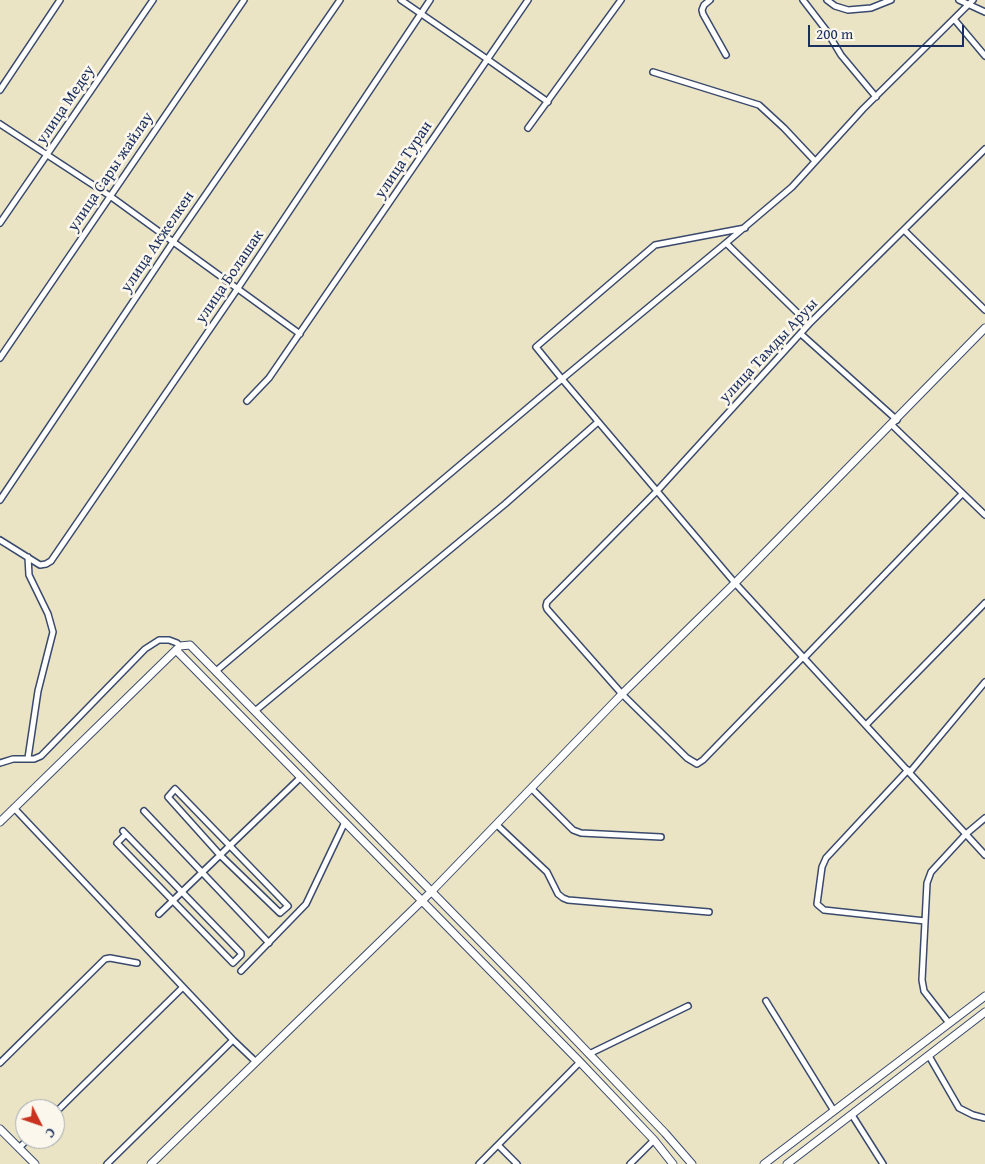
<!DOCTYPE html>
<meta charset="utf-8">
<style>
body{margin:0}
#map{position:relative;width:985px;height:1164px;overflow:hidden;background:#ebe4c4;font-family:"Gentium Book Plus",serif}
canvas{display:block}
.north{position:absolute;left:15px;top:1099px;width:50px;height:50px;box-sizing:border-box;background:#fbf7ec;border:1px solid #a1a7b3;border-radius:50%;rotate:131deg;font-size:14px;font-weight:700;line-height:20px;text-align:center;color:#1b2f5e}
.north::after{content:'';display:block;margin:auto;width:18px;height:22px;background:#c8321e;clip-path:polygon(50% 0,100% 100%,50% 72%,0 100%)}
.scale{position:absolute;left:808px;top:25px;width:156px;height:22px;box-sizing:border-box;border:2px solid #1b2f5e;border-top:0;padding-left:6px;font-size:15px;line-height:18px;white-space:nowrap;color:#1b2f5e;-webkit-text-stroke:4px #fbf7ec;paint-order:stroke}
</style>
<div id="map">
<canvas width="985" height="1164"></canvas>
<div class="north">С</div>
<div class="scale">200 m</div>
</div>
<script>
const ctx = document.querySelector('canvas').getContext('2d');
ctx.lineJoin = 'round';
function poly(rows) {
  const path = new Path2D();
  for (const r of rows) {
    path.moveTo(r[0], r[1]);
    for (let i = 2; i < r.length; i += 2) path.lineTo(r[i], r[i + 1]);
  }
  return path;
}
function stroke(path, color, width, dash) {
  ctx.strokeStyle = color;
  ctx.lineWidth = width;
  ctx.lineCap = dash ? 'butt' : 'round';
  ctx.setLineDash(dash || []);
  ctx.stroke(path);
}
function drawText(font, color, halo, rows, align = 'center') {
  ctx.font = font + ' "Gentium Book Plus",serif';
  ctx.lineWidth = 5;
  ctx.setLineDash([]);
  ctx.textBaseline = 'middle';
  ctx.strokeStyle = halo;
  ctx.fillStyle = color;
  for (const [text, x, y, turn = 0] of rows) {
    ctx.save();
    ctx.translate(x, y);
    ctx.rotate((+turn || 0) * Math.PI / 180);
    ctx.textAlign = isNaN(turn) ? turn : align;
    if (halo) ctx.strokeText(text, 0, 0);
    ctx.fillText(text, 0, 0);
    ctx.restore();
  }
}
const street = poly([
 [401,0,487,59,548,102],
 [710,0,704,5,702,10,703,14,726,55],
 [803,0,826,30,841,55,876,97],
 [827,0,835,6,848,10,871,8,891,0],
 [959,0,985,12],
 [954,19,985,56],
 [653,72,759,105,784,128,815,161],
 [0,90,60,0],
 [0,124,110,196,300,334],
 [528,128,621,0],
 [0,223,153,0],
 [745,228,655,245,536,347,562,379,726,243,792,187,863,109,973,0],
 [904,230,985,310],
 [726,243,809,324],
 [801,334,897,420],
 [0,358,244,0],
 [247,401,269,378,528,0],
 [892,425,985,515],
 [0,500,173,242,340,0],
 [0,540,40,565,46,564,51,561,238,288,430,0],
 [28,557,29,575,48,614,53,632,38,691,28,758],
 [803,657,703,760,697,764,687,758,622,694,547,609,546,606,547,602,657,491,809,324,985,149],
 [804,658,962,494],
 [216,671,562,379,735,583,985,855],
 [255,711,505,504,598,422],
 [866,725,985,603],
 [0,763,13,759,34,759,41,756,145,649,159,640,169,640,177,643,180,646],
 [908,770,826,858,822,867,817,904,824,910,925,921],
 [910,772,985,682],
 [175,789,288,906,280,913,220,855,168,797,175,789],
 [532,789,573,830,581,833,661,837],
 [14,808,233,1040,107,1164],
 [144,811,269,943],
 [497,825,547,872,558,894,563,898,568,900,709,912],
 [123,831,241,953,241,955,233,963,117,843,126,834],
 [159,914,301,777],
 [241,971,306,904,345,822],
 [766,1001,834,1111],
 [949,1023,924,991,922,980,927,883,931,872,966,834,985,818],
 [233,1040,256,1062],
 [589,1054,688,1006],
 [929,1056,959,1108,973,1115,985,1118],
 [0,1063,105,959,110,958,137,963],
 [55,1113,183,987],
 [852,1115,883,1164],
 [498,1145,517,1164],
 [19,1148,28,1139],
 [479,1164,580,1062],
 [630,1164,654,1140]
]);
const secondary = poly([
 [176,650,580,1062,654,1140,673,1164],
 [0,822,180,646,190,645,525,987,665,1133,692,1164],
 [0,1129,35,1164],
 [151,1164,431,892,622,694,735,583,985,328],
 [764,1164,985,996],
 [787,1164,985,1012]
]);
const streetNames = [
 ["улица Медеу",66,105,-56],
 ["улица Туран",404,160,-56],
 ["улица Сары жайлау",111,172,-56],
 ["улица Акжелкен",158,242,-56],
 ["улица Болашак",230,277,-56],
 ["улица Тамды Аруы",769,351,-47]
];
stroke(street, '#3a4a6d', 8);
stroke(secondary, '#3a4a6d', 9);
stroke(street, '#fff', 5);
stroke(secondary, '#fff', 7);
drawText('16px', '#1b2f5e', '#fbf7ec', streetNames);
</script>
